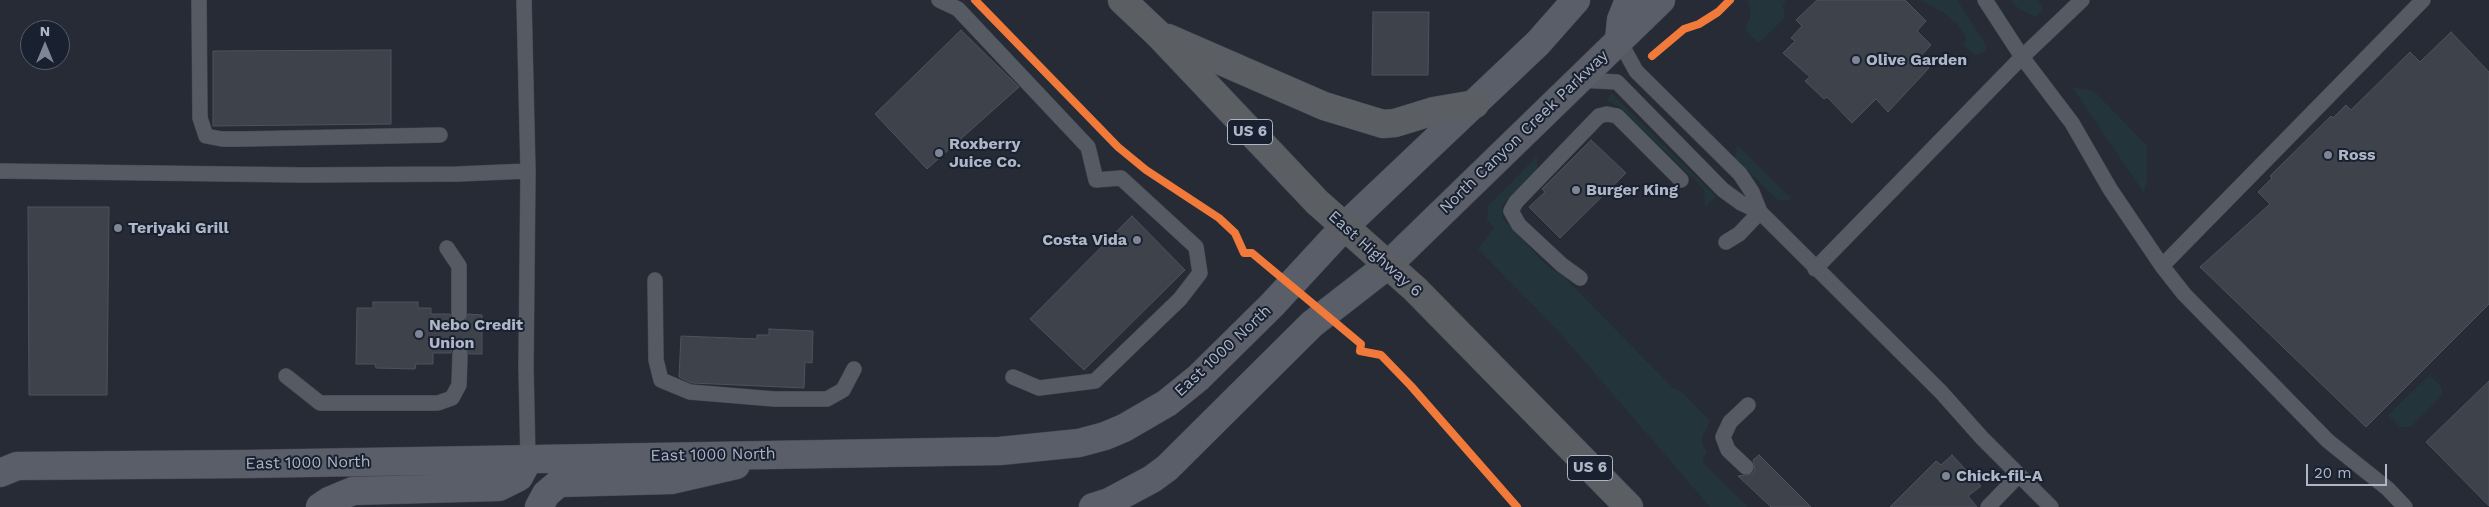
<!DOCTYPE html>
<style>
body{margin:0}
#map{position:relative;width:2489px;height:507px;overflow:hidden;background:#262b35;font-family:"Work Sans",sans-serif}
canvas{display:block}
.north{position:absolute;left:20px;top:20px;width:50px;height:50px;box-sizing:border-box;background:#192130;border:1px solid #555d6c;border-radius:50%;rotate:0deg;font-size:14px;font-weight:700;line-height:20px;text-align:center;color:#aeb6c7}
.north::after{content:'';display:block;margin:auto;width:18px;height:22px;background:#7e8594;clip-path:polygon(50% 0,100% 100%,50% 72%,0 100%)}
.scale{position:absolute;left:2306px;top:464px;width:81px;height:22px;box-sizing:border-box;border:2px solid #aeb6c7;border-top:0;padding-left:6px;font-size:15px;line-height:18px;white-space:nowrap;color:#aeb6c7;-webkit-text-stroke:4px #192130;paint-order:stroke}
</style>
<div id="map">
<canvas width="2489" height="507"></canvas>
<div class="north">N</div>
<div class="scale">20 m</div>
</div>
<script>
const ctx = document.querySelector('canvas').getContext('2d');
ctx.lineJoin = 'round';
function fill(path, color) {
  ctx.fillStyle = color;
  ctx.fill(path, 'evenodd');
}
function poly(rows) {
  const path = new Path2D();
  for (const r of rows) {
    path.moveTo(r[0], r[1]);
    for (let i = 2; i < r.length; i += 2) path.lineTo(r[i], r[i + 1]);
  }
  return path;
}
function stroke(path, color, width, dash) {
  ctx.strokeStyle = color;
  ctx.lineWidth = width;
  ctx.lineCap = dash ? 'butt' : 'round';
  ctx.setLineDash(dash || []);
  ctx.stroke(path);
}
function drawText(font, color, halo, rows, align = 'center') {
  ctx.font = font + ' "Work Sans",sans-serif';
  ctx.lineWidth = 4;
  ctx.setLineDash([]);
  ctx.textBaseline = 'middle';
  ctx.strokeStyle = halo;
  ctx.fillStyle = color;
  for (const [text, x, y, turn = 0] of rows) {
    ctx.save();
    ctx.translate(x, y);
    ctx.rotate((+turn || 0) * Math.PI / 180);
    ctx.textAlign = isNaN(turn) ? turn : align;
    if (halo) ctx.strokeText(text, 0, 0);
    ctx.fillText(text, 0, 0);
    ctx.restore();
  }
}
const green = poly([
 [1748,0,1786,0,1783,6,1785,18,1759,43,1745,30,1751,14],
 [1921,0,1957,0,1983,40,1986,45,1985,52,1975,55,1963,45,1965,43,1966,36,1957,24,1944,13],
 [2011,0,2036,0,2042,6,2042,11,2035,17,2018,8],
 [2072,87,2094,91,2147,146,2147,179,2144,193],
 [1611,93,1716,197,1705,207,1704,189,1620,107,1607,101],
 [1737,145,1764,172,1792,199,1779,201,1735,158],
 [1537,156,1538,165,1535,173,1502,205,1503,219,1548,267,1562,275,1665,380,1673,388,1683,393,1710,421,1702,437,1702,443,1707,453,1703,457,1704,464,1748,507,1710,507,1562,335,1478,249,1494,228,1487,220,1488,206],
 [2430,375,2442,388,2441,396,2410,427,2400,427,2388,415]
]);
const building = poly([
 [1817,0,1905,0,1926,21,1917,31,1931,45,1919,58,1929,68,1888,112,1876,99,1852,123,1827,97,1824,99,1805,81,1810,77,1783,53,1795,41,1791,38,1802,26,1796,20,1817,0],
 [1373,12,1429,12,1428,75,1372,75,1373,12],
 [961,30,1019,87,927,169,875,114,961,30],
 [2451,32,2489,72,2489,304,2366,427,2200,267,2270,204,2258,192,2272,178,2270,176,2331,116,2333,118,2346,105,2351,110,2410,52,2420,62,2451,32],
 [391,50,391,124,213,126,213,51,391,50],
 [1591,140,1626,173,1560,238,1529,207,1545,192,1542,189,1591,140],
 [28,207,109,207,107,395,29,395,28,207],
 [1132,216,1185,270,1084,370,1030,319,1132,216],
 [373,302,418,302,418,308,431,308,431,314,450,314,451,319,459,323,464,322,468,314,482,315,482,354,469,354,465,346,460,345,452,349,451,353,433,353,433,364,416,364,415,369,376,368,375,364,356,364,357,308,373,308,373,302],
 [769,329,813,331,812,363,805,362,804,388,692,383,679,377,681,336,757,339,757,335,769,335,769,329],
 [2489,381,2489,506,2426,442,2489,381],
 [1759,455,1811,507,1771,507,1738,476,1752,474,1755,469,1753,460,1759,455],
 [1952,455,1981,486,1968,496,1977,507,1890,507,1936,461,1941,465,1952,455]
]);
const lane = poly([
 [199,0,200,118,206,136,222,139,243,139,440,135],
 [524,0,528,171,526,367,528,460],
 [939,0,958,9,1088,147,1096,180,1121,178,1196,247,1200,273,1180,299,1095,381,1039,388,1013,377],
 [1985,0,2022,57,2072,123,2110,189,2162,266,2184,294,2328,441,2388,489,2405,507],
 [1619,40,1636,71,1740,174,1752,192,1760,212],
 [1579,80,1617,82,1723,190,1741,203,1760,212,1941,392,1982,438,2051,507],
 [0,171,303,175,458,174,528,171],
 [1726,242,1739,234,1760,212],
 [447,248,459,266,459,314],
 [2162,266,2423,0],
 [1815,269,2022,57,2082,0],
 [1580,278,1562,265,1519,225,1511,211,1516,202,1599,116,1607,114,1617,116,1681,180],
 [655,280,656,360,661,380,690,392,774,399,827,399,843,390,854,369],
 [286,376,320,403,438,403,452,398,459,385,460,354],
 [1746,467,1728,450,1723,437,1730,422,1748,405],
 [1988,507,2019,475]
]);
const secondary = poly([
 [1619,40,1621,20,1629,0],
 [0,473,17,466,246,464,1000,451,1079,443,1105,436,1124,428,1167,403,1198,378,1272,305,1345,226,1538,43,1576,0],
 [320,507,329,501,353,491,499,487,519,477,528,460],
 [539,507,546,494,559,483,671,480,736,465],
 [1093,507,1109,502,1152,479,1167,468,1312,324,1388,265,1661,0]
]);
const highway = poly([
 [1122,0,1158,34,1317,202,1415,289,1629,507],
 [1168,38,1324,106,1383,124,1395,123,1434,111,1475,104]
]);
const cycleway = poly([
 [975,0,1118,147,1146,170,1219,218,1235,233,1244,253,1252,253,1361,344,1360,351,1381,355,1411,386,1517,507],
 [1652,56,1684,29,1699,24,1718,12,1730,0]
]);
const markers = [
 [1856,60,5,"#7e8594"],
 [939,153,5,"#7e8594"],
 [2328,155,5,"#7e8594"],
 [1576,190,5,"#7e8594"],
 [118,228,5,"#7e8594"],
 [1137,240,5,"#7e8594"],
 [419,334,5,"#7e8594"],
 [1946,476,5,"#7e8594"]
];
const shields = [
 [1250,132,45],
 [1590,468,45]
];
const shieldNames = [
 ["US 6",1250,132],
 ["US 6",1590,468]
];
const poiNames = [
 ["Olive Garden",1866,60],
 ["Roxberry",949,144],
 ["Juice Co.",949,162],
 ["Ross",2338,155],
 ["Burger King",1586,190],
 ["Teriyaki Grill",128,228],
 ["Costa Vida",1127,240,"right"],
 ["Nebo Credit",429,325],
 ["Union",429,343],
 ["Chick-fil-A",1956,476]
];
const streetNames = [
 ["North Canyon Creek Parkway",1524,132,-44],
 ["East Highway 6",1375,254,42],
 ["East 1000 North",1223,351,-43],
 ["East 1000 North",713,455,-1],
 ["East 1000 North",308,463,-1]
];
fill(green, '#23353b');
fill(building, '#3d424b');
stroke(building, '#4d535d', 1);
stroke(lane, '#42464e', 16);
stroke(secondary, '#42464e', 29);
stroke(highway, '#424751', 29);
stroke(lane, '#565a62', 15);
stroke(secondary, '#595e68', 28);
stroke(highway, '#5b5e62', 28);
stroke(cycleway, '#f17a3a', 8);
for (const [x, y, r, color] of markers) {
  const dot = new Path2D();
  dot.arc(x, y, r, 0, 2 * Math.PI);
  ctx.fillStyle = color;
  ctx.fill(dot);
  stroke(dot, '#192130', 2);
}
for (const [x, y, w] of shields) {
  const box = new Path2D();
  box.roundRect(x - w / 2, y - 12.5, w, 25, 4);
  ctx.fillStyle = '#192130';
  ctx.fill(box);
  stroke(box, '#aeb6c7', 1);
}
drawText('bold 15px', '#aeb6c7', null, shieldNames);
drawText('bold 16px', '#aeb6c7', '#192130', poiNames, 'left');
drawText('16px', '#aeb6c7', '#192130', streetNames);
</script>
